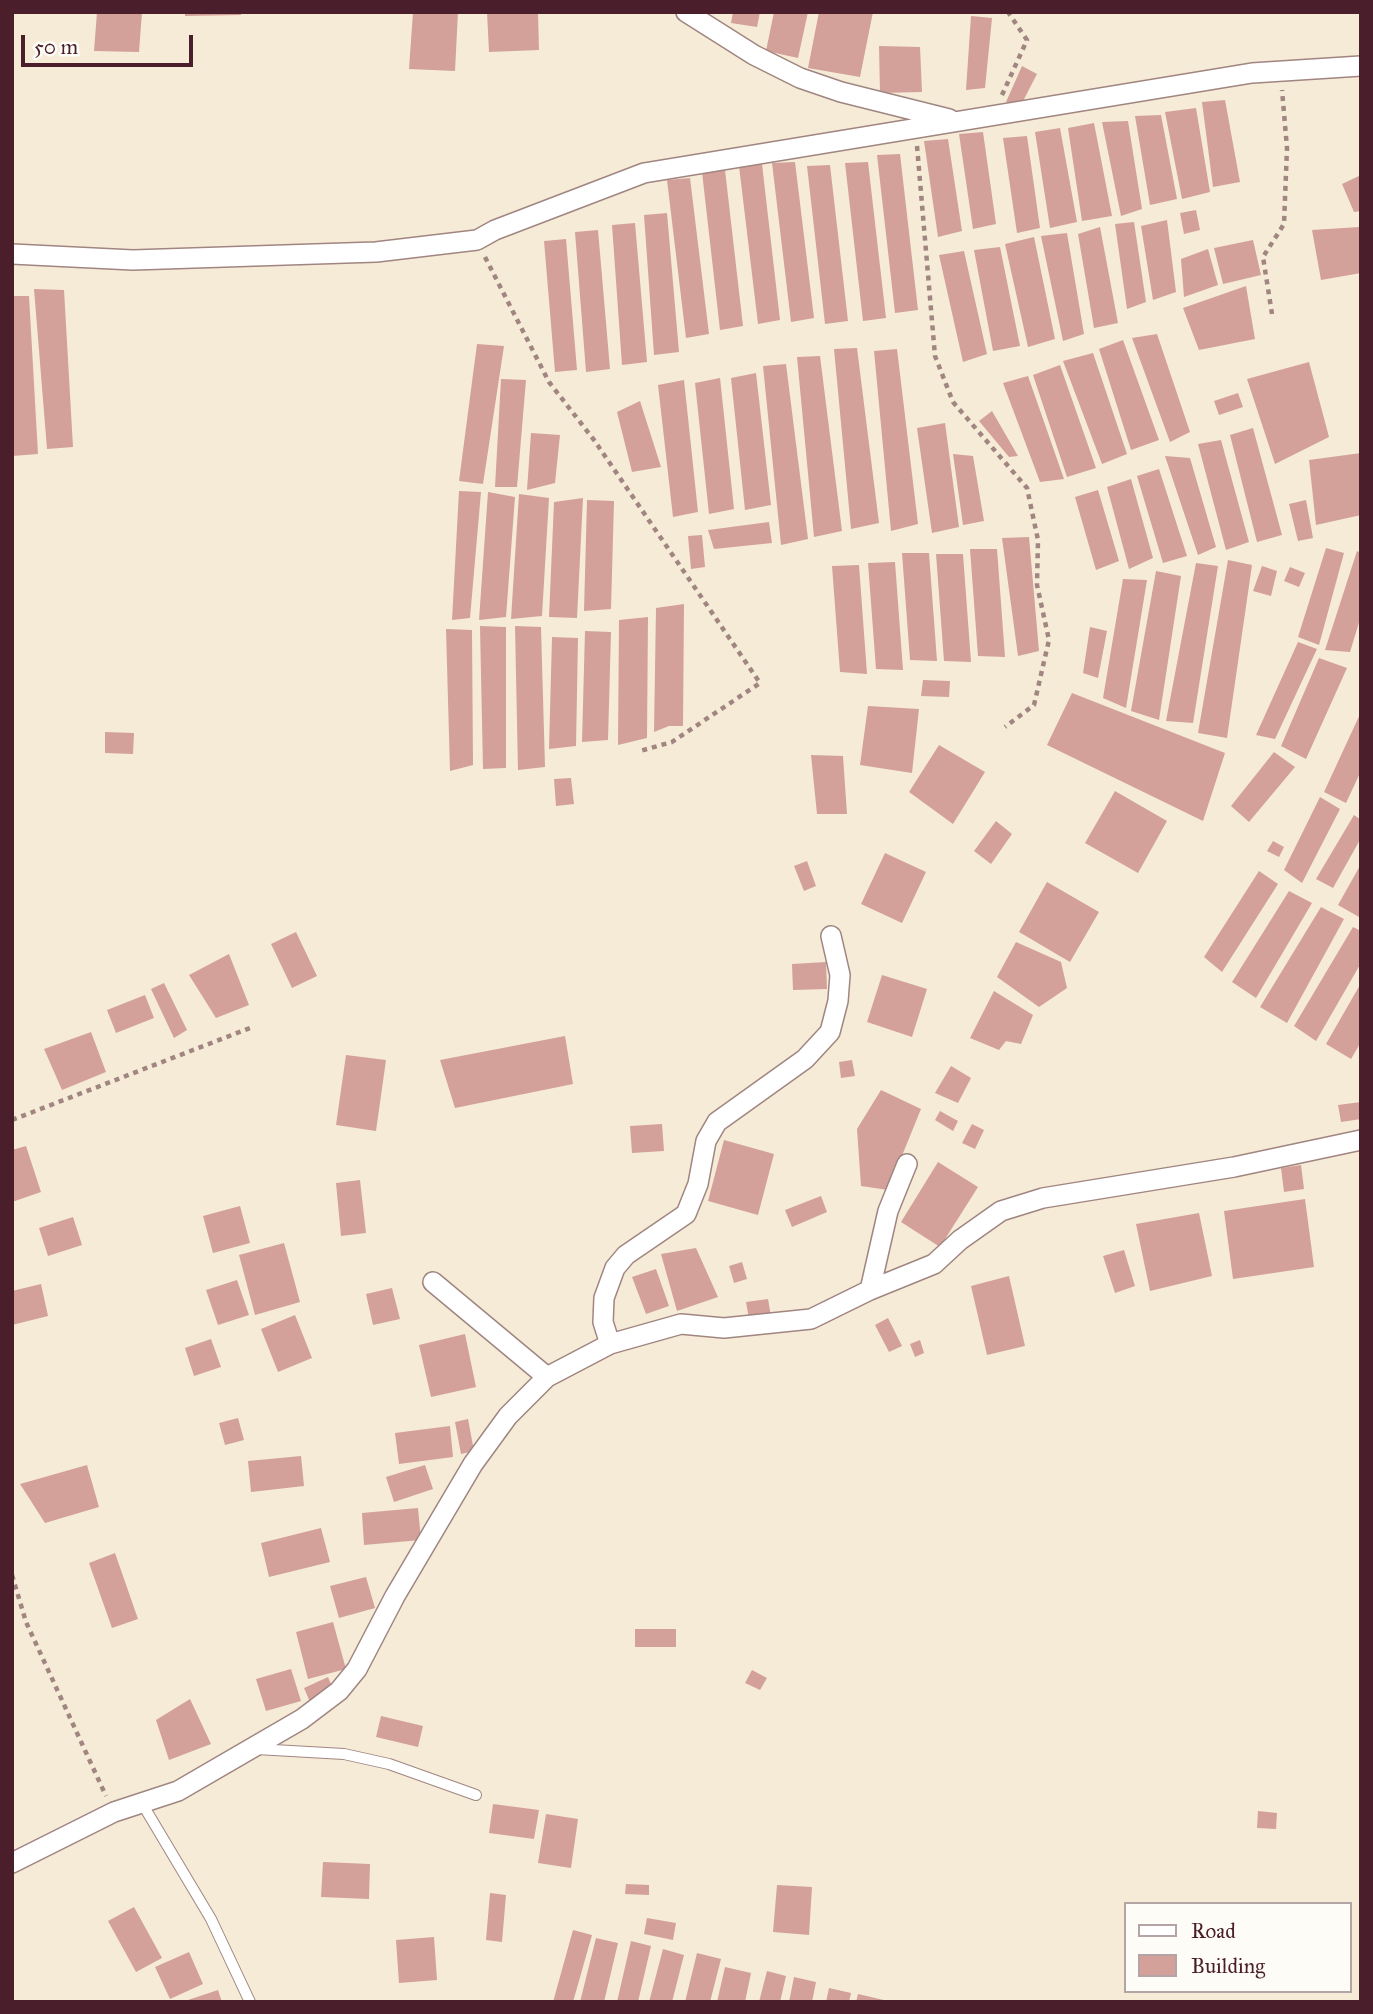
<!DOCTYPE html>
<style>
body{margin:0}
#map{position:relative;width:1373px;height:2014px;overflow:hidden;background:#f6ebd7;font-family:"IM FELL Great Primer",serif}
canvas{display:block}
.frame{position:absolute;inset:0;border:14px solid #4a1f2b;pointer-events:none}
.legend{position:absolute;left:1124px;top:1902px;width:228px;height:91px;box-sizing:border-box;background:#fdfcf7;border:2px solid #b5a4a5;margin:0;padding:9px 12px;list-style:none;font-size:21px;color:#4a1f2b}
.legend li{display:flex;align-items:center;gap:14px;height:35px}
.legend b{width:35px;border:2px solid #b5a4a5}
.scale{position:absolute;left:21px;top:35px;width:172px;height:32px;box-sizing:border-box;border:4px solid #4a1f2b;border-top:0;padding-left:9px;font-size:21px;line-height:24px;white-space:nowrap;color:#4a1f2b;-webkit-text-stroke:5px #fdfcf7;paint-order:stroke}
</style>
<div id="map">
<canvas width="1373" height="2014"></canvas>
<div class="frame"></div>
<ul class="legend">
<li><b style="height:9px;background:#fff"></b>Road</li>
<li><b style="height:19px;background:#d3a19a"></b>Building</li>
</ul>
<div class="scale">50 m</div>
</div>
<script>
const ctx = document.querySelector('canvas').getContext('2d');
ctx.lineJoin = 'round';
function fill(path, color) {
  ctx.fillStyle = color;
  ctx.fill(path, 'evenodd');
}
function poly(rows) {
  const path = new Path2D();
  for (const r of rows) {
    path.moveTo(r[0], r[1]);
    for (let i = 2; i < r.length; i += 2) path.lineTo(r[i], r[i + 1]);
  }
  return path;
}
function stroke(path, color, width, dash) {
  ctx.strokeStyle = color;
  ctx.lineWidth = width;
  ctx.lineCap = dash ? 'butt' : 'round';
  ctx.setLineDash(dash || []);
  ctx.stroke(path);
}
const building = poly([
 [97,12,142,12,139,52,94,51],
 [185,12,241,12,241,15,185,16],
 [413,12,458,12,455,71,409,69],
 [487,12,538,12,539,50,489,52],
 [733,12,760,12,757,27,731,23],
 [774,12,808,12,798,58,766,51],
 [819,12,873,12,860,77,808,68],
 [971,16,992,18,985,88,966,90],
 [879,46,920,47,922,92,880,93],
 [1022,66,1037,74,1021,105,1006,102],
 [1225,100,1240,182,1213,187,1202,102],
 [1196,108,1210,192,1182,199,1165,112],
 [1161,115,1177,199,1150,205,1135,116],
 [1128,121,1142,209,1121,216,1102,122],
 [1094,123,1112,216,1082,221,1068,128],
 [1060,128,1077,222,1050,228,1035,132],
 [983,132,996,224,973,229,959,134],
 [1027,136,1040,228,1017,233,1003,138],
 [948,139,962,231,938,237,924,141],
 [900,154,918,310,895,313,877,155],
 [795,162,814,318,791,322,772,163],
 [868,162,886,318,863,321,845,163],
 [762,164,780,320,758,324,739,166],
 [830,165,848,321,825,324,807,166],
 [725,170,743,326,720,330,702,172],
 [1361,175,1361,211,1354,212,1342,184],
 [690,178,709,334,686,338,667,180],
 [1196,210,1200,230,1184,234,1180,213],
 [667,213,679,352,654,355,644,215],
 [1167,220,1176,292,1153,300,1141,226],
 [1134,222,1146,302,1127,309,1115,224],
 [635,223,647,362,622,365,612,225],
 [1100,227,1118,323,1094,328,1078,234],
 [1359,227,1361,273,1321,280,1312,230],
 [598,230,610,369,586,372,575,232],
 [1067,233,1084,334,1063,341,1041,236],
 [1034,237,1055,339,1028,347,1005,244],
 [566,239,577,370,555,372,544,241],
 [1253,240,1261,275,1223,284,1214,248],
 [1000,247,1020,346,993,351,974,250],
 [1208,249,1218,285,1184,297,1181,259],
 [964,251,987,354,963,362,939,255],
 [1246,286,1255,339,1199,350,1183,308],
 [34,289,64,290,73,447,47,449],
 [12,296,29,296,38,454,12,456],
 [1157,334,1190,432,1170,442,1132,338],
 [1123,340,1159,440,1131,450,1099,349],
 [477,344,504,346,483,484,459,481],
 [857,348,879,523,851,529,834,349],
 [897,349,918,524,891,531,874,351],
 [1093,353,1127,454,1102,464,1063,361],
 [820,356,842,531,814,537,797,357],
 [1309,362,1329,437,1275,464,1247,379],
 [786,364,808,539,781,545,763,366],
 [1060,365,1096,468,1067,477,1033,375],
 [756,373,771,505,745,510,731,378],
 [1028,376,1064,479,1040,482,1003,383],
 [720,378,734,509,709,514,695,383],
 [501,379,526,380,517,487,495,487],
 [684,380,698,512,673,517,658,385],
 [1238,393,1243,407,1219,415,1214,401],
 [640,401,661,467,632,472,617,412],
 [992,411,1018,456,1009,457,979,421],
 [945,423,959,527,932,533,917,428],
 [1253,428,1282,535,1257,542,1230,435],
 [531,433,560,435,555,483,527,490],
 [1221,440,1249,542,1226,550,1198,444],
 [1361,453,1361,515,1316,525,1309,460],
 [953,454,973,456,984,521,963,525],
 [1165,456,1190,458,1216,547,1198,555],
 [1159,469,1187,556,1163,563,1137,476],
 [1131,479,1153,558,1129,569,1107,487],
 [1098,490,1119,561,1096,570,1075,497],
 [459,491,481,492,470,618,452,620],
 [488,492,515,497,506,617,479,620],
 [519,494,549,498,542,616,511,619],
 [583,498,577,618,549,617,554,502],
 [587,500,614,501,611,609,584,611],
 [1306,500,1313,538,1298,541,1289,504],
 [769,522,772,543,714,549,708,530],
 [702,535,705,567,691,569,688,536],
 [1029,537,1039,651,1018,656,1002,538],
 [1326,548,1344,553,1319,645,1298,637],
 [970,549,997,549,1005,657,978,656],
 [1357,551,1361,553,1361,616,1350,652,1325,650],
 [902,553,929,553,937,661,910,660],
 [936,554,963,554,971,662,944,661],
 [1228,560,1252,565,1227,738,1198,733],
 [895,562,903,670,876,669,868,563],
 [1196,563,1218,566,1193,723,1166,721],
 [859,565,867,674,840,672,832,566],
 [1262,566,1277,571,1271,596,1253,591],
 [1290,567,1305,573,1299,587,1284,581],
 [1156,571,1181,576,1159,720,1131,711],
 [1123,579,1147,580,1126,708,1103,698],
 [684,604,683,726,669,726,654,732,656,608],
 [648,617,647,738,618,745,619,620],
 [480,626,506,627,506,768,483,769],
 [515,626,541,627,545,767,518,770],
 [1090,627,1107,631,1098,678,1083,673],
 [446,629,472,630,473,765,450,771],
 [585,631,611,632,608,740,582,742],
 [552,637,578,638,576,746,549,749],
 [1298,642,1317,649,1275,739,1256,735],
 [1319,658,1347,668,1306,759,1281,746],
 [923,680,950,681,949,697,921,696],
 [1072,693,1225,753,1203,821,1047,745],
 [868,706,919,709,912,773,860,765],
 [1361,712,1361,771,1346,803,1324,792],
 [105,732,134,733,133,754,105,753],
 [939,745,985,772,953,824,909,792],
 [1274,752,1295,767,1249,822,1231,806],
 [811,755,843,756,847,814,817,814],
 [571,778,574,804,556,806,554,779],
 [1115,791,1167,821,1138,873,1085,843],
 [1320,797,1340,809,1302,883,1284,870],
 [1354,815,1361,820,1361,838,1333,888,1316,879],
 [996,821,1012,834,991,864,974,851],
 [1273,841,1284,847,1279,857,1267,851],
 [885,853,926,872,902,923,861,904],
 [807,861,816,886,804,891,794,866],
 [1361,864,1361,913,1359,917,1338,905],
 [1259,871,1278,884,1222,972,1204,957],
 [1047,882,1099,912,1070,962,1019,932],
 [1289,891,1312,903,1256,998,1232,982],
 [1321,907,1344,919,1287,1023,1260,1007],
 [1353,927,1361,931,1361,963,1316,1041,1294,1026],
 [296,932,317,976,292,988,271,944],
 [1016,942,1061,962,1067,988,1039,1007,997,977],
 [229,954,249,1005,216,1018,189,975],
 [826,962,827,989,793,990,792,964],
 [882,975,927,989,912,1037,867,1022],
 [164,983,187,1030,174,1038,151,989],
 [1361,983,1361,1042,1351,1059,1326,1044],
 [994,991,1033,1015,1021,1044,1006,1041,999,1050,970,1038],
 [145,995,154,1018,116,1033,107,1010],
 [91,1032,106,1072,62,1090,44,1049],
 [565,1036,573,1084,455,1108,440,1060],
 [346,1055,386,1060,376,1131,336,1125],
 [852,1060,855,1076,841,1078,839,1062],
 [951,1066,971,1078,958,1103,935,1093],
 [881,1090,921,1109,888,1190,861,1186,857,1129],
 [1361,1102,1361,1119,1341,1122,1338,1105],
 [940,1111,958,1121,953,1131,935,1120],
 [662,1124,664,1151,632,1153,630,1126],
 [972,1124,984,1130,975,1149,962,1143],
 [724,1140,774,1154,758,1215,708,1201],
 [26,1146,41,1192,12,1202,12,1150],
 [938,1162,978,1187,940,1247,901,1222],
 [1301,1165,1304,1189,1284,1192,1281,1168],
 [360,1180,366,1233,341,1236,336,1183],
 [821,1196,827,1212,792,1227,785,1210],
 [1305,1199,1314,1267,1233,1279,1224,1211],
 [240,1206,250,1243,213,1253,203,1216],
 [1199,1213,1212,1276,1150,1291,1136,1224],
 [73,1217,82,1245,48,1256,39,1228],
 [284,1243,300,1302,255,1315,239,1255],
 [696,1248,718,1297,677,1311,661,1254],
 [1124,1250,1135,1286,1115,1293,1103,1256],
 [742,1262,747,1279,734,1283,729,1266],
 [656,1269,669,1306,646,1314,632,1277],
 [1009,1276,1025,1346,987,1355,971,1286],
 [237,1280,249,1315,218,1325,206,1290],
 [41,1284,48,1316,12,1325,12,1291],
 [392,1288,400,1319,373,1325,366,1294],
 [768,1299,771,1316,749,1319,746,1302],
 [295,1315,312,1358,278,1372,261,1329],
 [888,1318,902,1346,889,1352,875,1325],
 [465,1334,476,1387,431,1397,419,1345],
 [211,1339,221,1367,194,1376,185,1348],
 [920,1340,924,1353,915,1357,910,1344],
 [238,1418,244,1440,225,1445,219,1423],
 [468,1419,474,1451,461,1454,455,1422],
 [450,1426,453,1457,399,1464,395,1433],
 [301,1456,304,1486,251,1492,248,1461],
 [87,1465,99,1507,45,1523,20,1484],
 [425,1465,433,1489,394,1502,386,1477],
 [418,1508,421,1540,364,1545,362,1513],
 [321,1528,330,1562,269,1577,261,1543],
 [115,1553,138,1619,112,1628,89,1563],
 [366,1577,375,1608,339,1618,330,1586],
 [333,1622,346,1669,308,1679,296,1632],
 [635,1629,676,1629,676,1647,635,1647],
 [291,1669,301,1701,266,1711,256,1679],
 [752,1670,767,1678,760,1690,745,1683],
 [328,1677,334,1691,310,1702,304,1688],
 [190,1699,211,1744,169,1760,156,1720],
 [381,1716,423,1726,418,1747,376,1737],
 [493,1804,539,1810,534,1839,489,1833],
 [1258,1811,1277,1813,1276,1829,1257,1828],
 [546,1814,578,1819,571,1868,538,1863],
 [323,1862,370,1864,369,1899,321,1897],
 [626,1884,649,1885,649,1895,625,1894],
 [777,1885,812,1887,809,1935,773,1932],
 [490,1893,506,1895,502,1942,486,1940],
 [134,1907,162,1958,136,1972,108,1921],
 [647,1918,676,1923,673,1940,644,1934],
 [573,1930,592,1935,573,2002,553,2002],
 [434,1937,437,1980,399,1983,396,1940],
 [596,1938,618,1943,604,2002,580,2002],
 [631,1941,651,1946,638,2002,617,2002],
 [663,1949,684,1955,672,2002,649,2002],
 [189,1952,203,1984,170,1999,155,1967],
 [697,1953,721,1959,710,2002,685,2002],
 [725,1967,751,1973,745,2002,717,2002],
 [767,1971,786,1976,780,2002,759,2002],
 [794,1977,816,1982,812,2002,789,2002],
 [829,1988,851,1993,849,2002,826,2002],
 [218,1990,222,2002,185,2002,185,2001],
 [858,1994,888,2001,887,2002,856,2002]
]);
const path = poly([
 [1002,95,1027,40,1008,12],
 [917,146,935,356,953,402,1027,488,1038,540,1037,585,1049,640,1034,705,1005,727],
 [485,257,549,382,594,440,760,683,672,742,640,751],
 [1272,314,1263,257,1284,224,1287,148,1282,90],
 [12,1120,250,1028],
 [12,1575,26,1622,106,1796]
]);
const lane = poly([
 [256,1749,344,1754,389,1764,476,1795],
 [143,1805,211,1919,250,2002]
]);
const street = poly([
 [686,12,754,55,800,78,841,92,949,119],
 [12,254,133,260,376,252,477,240,495,230,644,173,1252,73,1361,66],
 [870,1290,934,1264,960,1240,1001,1211,1043,1198,1234,1167,1361,1140],
 [610,1344,681,1324,724,1328,811,1319,870,1290,888,1211,907,1164],
 [547,1377,610,1344,603,1322,604,1298,615,1268,626,1255,686,1214,698,1184,706,1141,717,1122,805,1059,830,1032,838,1001,840,975,831,936],
 [12,1863,114,1812,178,1791,302,1719,339,1691,357,1669,395,1596,473,1464,508,1416,547,1377,433,1282]
]);
fill(building, '#d3a19a');
stroke(lane, '#a08581', 12);
stroke(street, '#a08581', 22);
stroke(path, '#a08581', 4.5, [5, 5]);
stroke(lane, '#fff', 10);
stroke(street, '#fff', 19);
</script>
